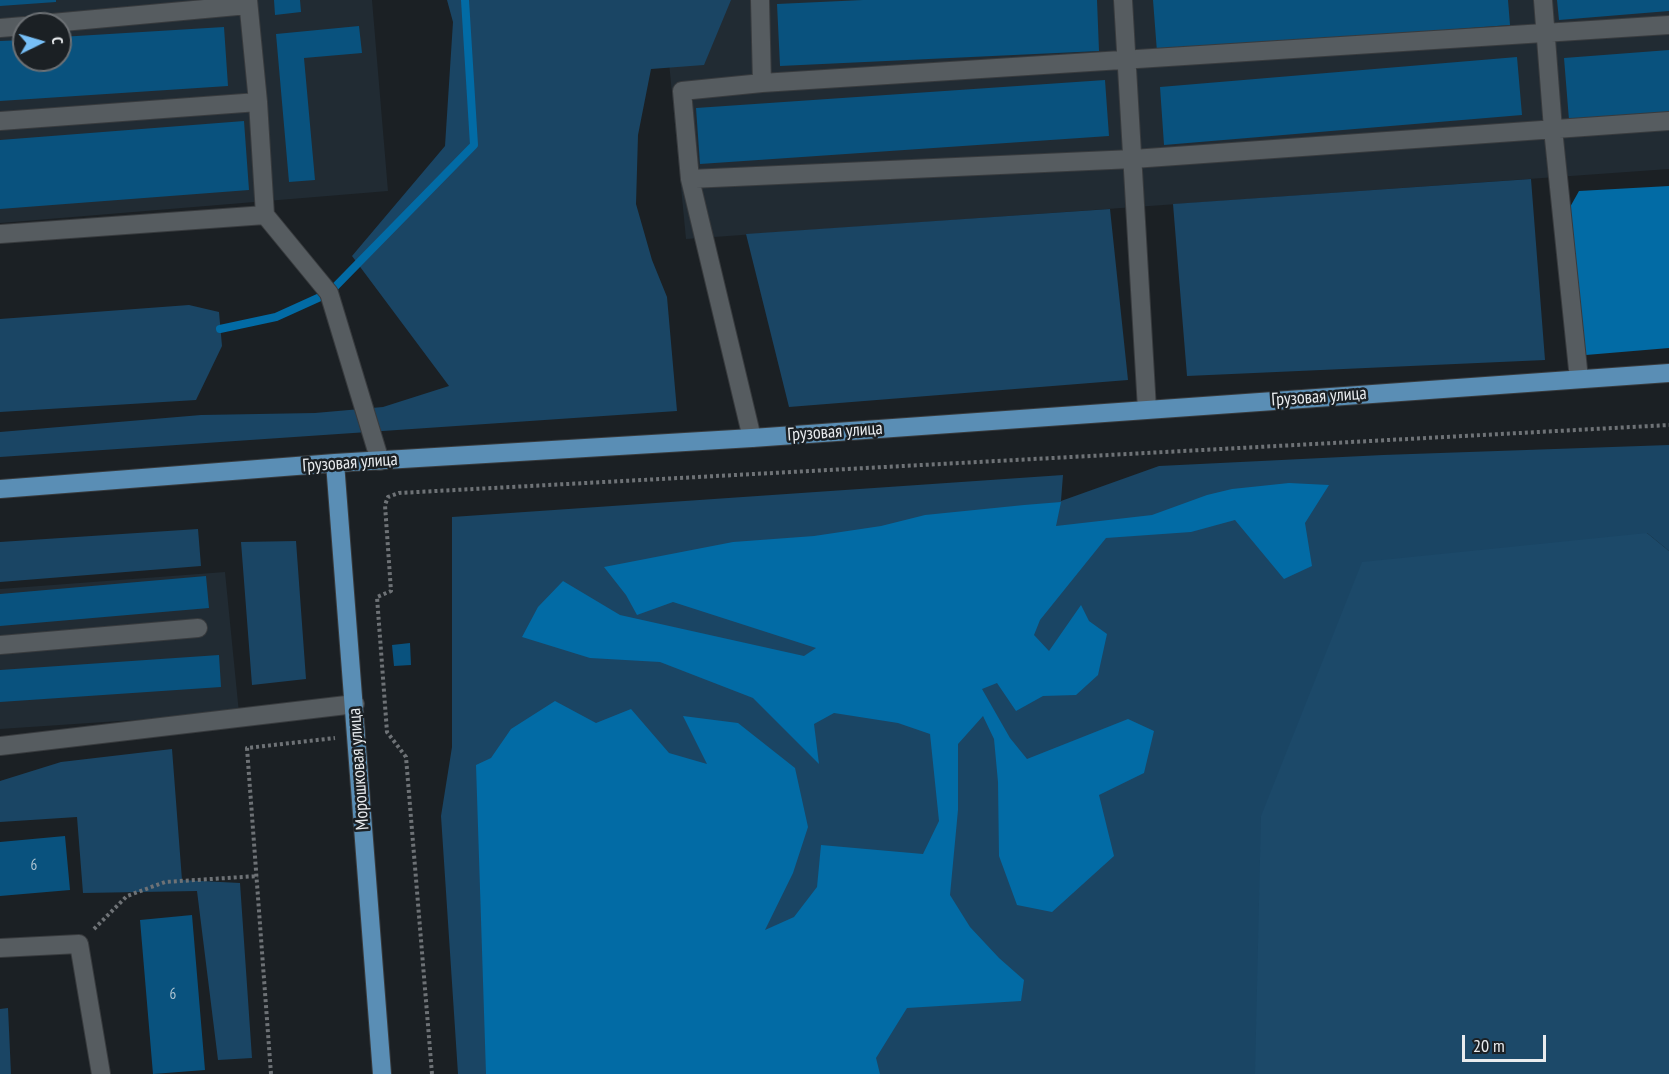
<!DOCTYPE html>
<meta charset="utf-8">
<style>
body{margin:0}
#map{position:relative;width:1669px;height:1074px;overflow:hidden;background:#1b2024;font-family:"PT Sans Narrow",sans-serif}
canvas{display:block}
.north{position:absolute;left:12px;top:12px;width:60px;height:60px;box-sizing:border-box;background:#1b2024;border:2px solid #6d7175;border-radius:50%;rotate:85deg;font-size:16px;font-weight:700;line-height:24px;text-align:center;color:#e8ebee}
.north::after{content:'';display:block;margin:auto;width:21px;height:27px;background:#77bff7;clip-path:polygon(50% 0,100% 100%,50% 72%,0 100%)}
.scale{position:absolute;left:1462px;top:1035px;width:84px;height:27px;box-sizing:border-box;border:3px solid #e8ebee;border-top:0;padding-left:8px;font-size:18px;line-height:21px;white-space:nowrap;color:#e8ebee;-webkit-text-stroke:4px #1b2024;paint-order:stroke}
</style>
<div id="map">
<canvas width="1669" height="1074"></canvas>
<div class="north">С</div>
<div class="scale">20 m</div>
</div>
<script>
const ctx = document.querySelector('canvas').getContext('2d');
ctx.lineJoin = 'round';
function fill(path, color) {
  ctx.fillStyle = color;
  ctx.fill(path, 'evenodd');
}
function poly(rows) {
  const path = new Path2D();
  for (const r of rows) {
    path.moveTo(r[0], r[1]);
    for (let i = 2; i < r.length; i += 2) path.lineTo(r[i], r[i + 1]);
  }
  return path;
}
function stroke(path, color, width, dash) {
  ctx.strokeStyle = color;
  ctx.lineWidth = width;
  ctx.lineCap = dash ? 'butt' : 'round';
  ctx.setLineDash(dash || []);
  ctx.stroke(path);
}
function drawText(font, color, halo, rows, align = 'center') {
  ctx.font = font + ' "PT Sans Narrow",sans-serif';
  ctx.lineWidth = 5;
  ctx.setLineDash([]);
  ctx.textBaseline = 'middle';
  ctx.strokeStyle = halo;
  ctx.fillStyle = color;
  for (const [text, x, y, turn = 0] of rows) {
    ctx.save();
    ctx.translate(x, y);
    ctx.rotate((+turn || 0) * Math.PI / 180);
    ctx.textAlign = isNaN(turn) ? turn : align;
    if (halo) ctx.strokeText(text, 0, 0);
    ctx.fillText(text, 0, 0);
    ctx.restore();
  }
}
const built = poly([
 [0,0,372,0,388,191,0,223],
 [24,24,60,24,60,60,24,60],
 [663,0,1669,0,1669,169,686,239],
 [225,572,239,713,0,729,0,589]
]);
const green = poly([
 [447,0,731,0,704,65,651,69,638,135,636,204,652,260,667,297,677,411,0,457,0,432,201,415,315,413,383,407,449,386,352,256,445,146,453,22],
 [1531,179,1545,360,1187,376,1173,204],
 [1110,209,1128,380,789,407,746,234],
 [189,305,219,312,222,346,196,400,0,412,0,319],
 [1669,445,1669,551,1647,533,1261,1074,458,1074,441,816,452,747,452,517,1063,475,1061,501,1159,466,1383,455],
 [198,529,201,566,0,582,0,542],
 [296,541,306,679,252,685,241,542],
 [172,749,182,880,240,883,252,1058,218,1060,197,891,83,893,77,817,0,822,0,781,61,762],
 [8,1008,11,1074,0,1074,0,1009]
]);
const forest = poly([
 [1647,533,1669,551,1669,1074,1255,1074,1261,816,1362,562]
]);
const water = poly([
 [1669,186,1669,348,1574,356,1560,225,1579,191],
 [1289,483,1329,485,1305,523,1312,566,1284,579,1235,520,1191,532,1106,538,1040,620,1034,635,1049,651,1081,605,1089,621,1107,634,1098,675,1076,695,1043,696,1016,711,997,683,982,689,1010,738,1027,759,1128,719,1154,731,1144,773,1099,795,1114,856,1052,912,1017,905,999,856,998,782,994,739,983,716,958,744,958,810,950,895,970,927,999,958,1024,980,1021,1001,907,1008,876,1058,880,1074,486,1074,476,765,491,758,511,729,555,701,596,723,631,709,669,753,707,764,683,716,738,723,795,768,808,827,793,873,765,930,794,917,817,887,821,845,923,854,939,821,930,734,898,723,834,713,814,724,819,764,753,698,660,662,590,658,522,637,538,607,563,581,620,615,804,656,816,648,673,602,637,615,626,595,604,567,733,542,814,536,881,526,925,515,1024,505,1061,502,1056,526,1152,515,1207,495,1232,489]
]);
const stream = poly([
 [220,329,276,317,329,293,474,145,465,0]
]);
const building = poly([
 [0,0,56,0,56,2,0,6],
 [274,0,300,0,301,12,275,15],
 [863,0,1097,0,1099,51,780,66,777,4],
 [1153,0,1508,0,1510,25,1157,52],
 [1557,0,1669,0,1669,11,1559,20],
 [359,26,362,53,304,58,315,180,289,182,276,34],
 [224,27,228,86,0,101,0,41,24,40,24,60,60,60,60,37],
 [1669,50,1669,112,1569,120,1564,58],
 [1517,57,1522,115,1164,145,1160,87],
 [1105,80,1109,136,700,164,696,108],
 [244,121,249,190,0,209,0,140],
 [206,576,209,608,0,626,0,594],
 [410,643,411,665,394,666,392,645],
 [219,655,221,687,0,702,0,670],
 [65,836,70,890,0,896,0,842],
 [192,915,205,1070,153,1074,140,920]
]);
const path = poly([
 [94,929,127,896,165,882,258,876],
 [271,1074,247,748,335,738],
 [432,1074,406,757,387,732,377,597,391,591,385,505,388,497,399,493,1669,425]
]);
const minor = poly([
 [248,0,258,102,265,215,329,293,380,461],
 [760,0,762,83],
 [1123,0,1147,409],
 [1543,0,1553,129,1579,379],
 [41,24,248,5],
 [0,28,24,26],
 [0,121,258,102],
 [690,179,1133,159,1669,121],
 [0,234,265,215],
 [752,438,690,179,682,91,762,83,1669,25],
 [0,645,198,628],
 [0,746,355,704],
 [0,948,79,944,101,1074]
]);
const major = poly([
 [335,463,382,1074],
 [0,489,335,463,752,438,1669,373]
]);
const numberNames = [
 ["6",34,866],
 ["6",173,995]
];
const streetNames = [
 ["Грузовая улица",1319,397,-4],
 ["Грузовая улица",835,432,-4],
 ["Грузовая улица",350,463,-4],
 ["Морошковая улица",359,769,-94]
];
fill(built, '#212b33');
fill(green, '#1a4564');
fill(forest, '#1c4969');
fill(water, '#026ba5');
stroke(stream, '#026ba5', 8);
fill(building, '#09527e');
stroke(minor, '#383b3e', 20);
stroke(major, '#383b3e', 20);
stroke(path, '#6e7276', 4, [3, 3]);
stroke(minor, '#565c60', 18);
stroke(major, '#5a8eb5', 18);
drawText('15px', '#b0c5d2', null, numberNames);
drawText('18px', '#e8ebee', '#1b2024', streetNames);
</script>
